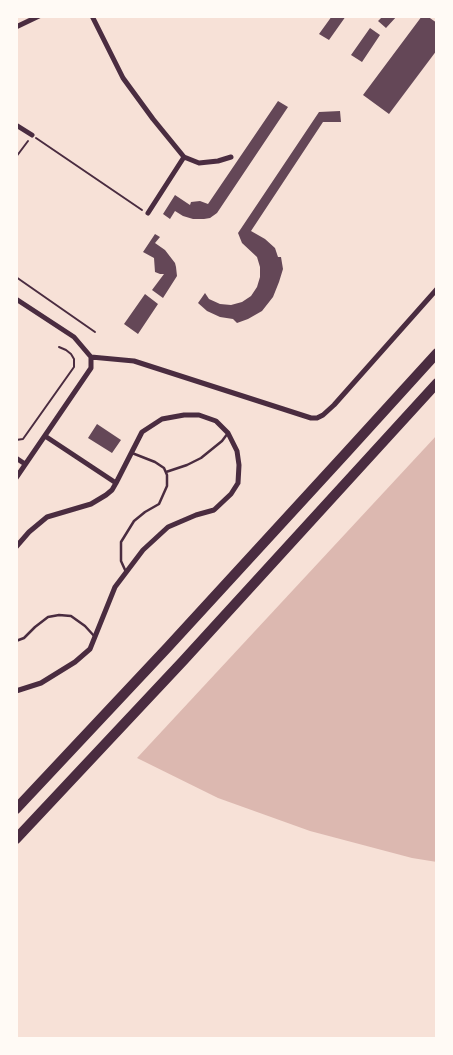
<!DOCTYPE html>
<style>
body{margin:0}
#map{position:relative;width:453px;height:1055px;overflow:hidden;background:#f7e1d7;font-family:Overpass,sans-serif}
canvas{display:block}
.frame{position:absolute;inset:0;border:18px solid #fffaf5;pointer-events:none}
</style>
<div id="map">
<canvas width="453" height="1055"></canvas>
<div class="frame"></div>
</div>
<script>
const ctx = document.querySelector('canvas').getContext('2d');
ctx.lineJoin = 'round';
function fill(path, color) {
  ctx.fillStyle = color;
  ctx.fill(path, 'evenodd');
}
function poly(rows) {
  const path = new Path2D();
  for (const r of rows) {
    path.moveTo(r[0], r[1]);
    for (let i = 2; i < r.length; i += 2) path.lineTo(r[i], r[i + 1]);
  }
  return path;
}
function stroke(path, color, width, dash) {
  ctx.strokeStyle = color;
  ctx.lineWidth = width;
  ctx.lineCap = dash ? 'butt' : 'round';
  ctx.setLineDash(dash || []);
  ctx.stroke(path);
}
const water = poly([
 [437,435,437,862,412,858,310,831,218,798,137,758]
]);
const building = poly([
 [332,16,346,16,329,40,319,34],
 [383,16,397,16,386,28,378,21],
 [422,16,427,16,437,23,437,50,389,114,363,95],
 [370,28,380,35,362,62,351,55],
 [278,101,288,107,217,213,210,218,204,219,193,219,183,216,175,211,170,219,163,214,175,195,190,205,191,202,200,201,208,204],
 [340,111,341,122,323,122,251,231,265,239,275,248,278,257,281,257,283,269,279,282,273,297,262,311,248,319,237,323,233,319,220,317,207,311,198,303,205,293,209,299,220,304,231,305,242,302,251,296,257,287,260,277,260,267,257,257,242,243,238,233,319,112],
 [155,234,160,237,155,243,165,250,175,263,176,267,177,276,163,298,152,290,164,274,160,274,155,272,154,258,143,252],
 [145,294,158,304,138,334,124,324],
 [97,424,121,440,112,453,88,438]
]);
const path = poly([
 [36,138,142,210],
 [16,157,28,141],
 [16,277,95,332],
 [16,440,23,439,74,367,74,359,71,354,66,350,59,347]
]);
const service = poly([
 [166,472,187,465,201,458,222,441,228,433],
 [126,572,121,561,121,542,134,521,145,512,159,504,167,486,167,475,164,468,155,462,132,453],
 [16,641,24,638,35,627,48,617,59,615,71,616,85,626,95,637]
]);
const minor = poly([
 [92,16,123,78,153,119,184,157,148,213],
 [16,27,39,16],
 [16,125,32,135],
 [184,157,199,163,218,161,231,157],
 [16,299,74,337,91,357,91,368,16,478],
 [91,357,134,361,311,418,317,418,323,415,334,405,437,289],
 [45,436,116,483],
 [16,458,25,464],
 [16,547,29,532,47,517,91,504,106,495,112,490,116,483,142,432,162,419,184,415,199,415,216,421,228,433,237,451,239,465,238,483,231,494,214,510,196,515,168,527,143,550,115,587,90,649,75,662,41,683,16,691]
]);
const motorway = poly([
 [16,809,168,647,346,453,437,353],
 [16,839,183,661,437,383]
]);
fill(water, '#dcb8b0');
fill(building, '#644757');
stroke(path, '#4a2c40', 2);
stroke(service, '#4a2c40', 2.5);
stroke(minor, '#4a2c40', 5);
stroke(motorway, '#4a2c40', 10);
</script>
